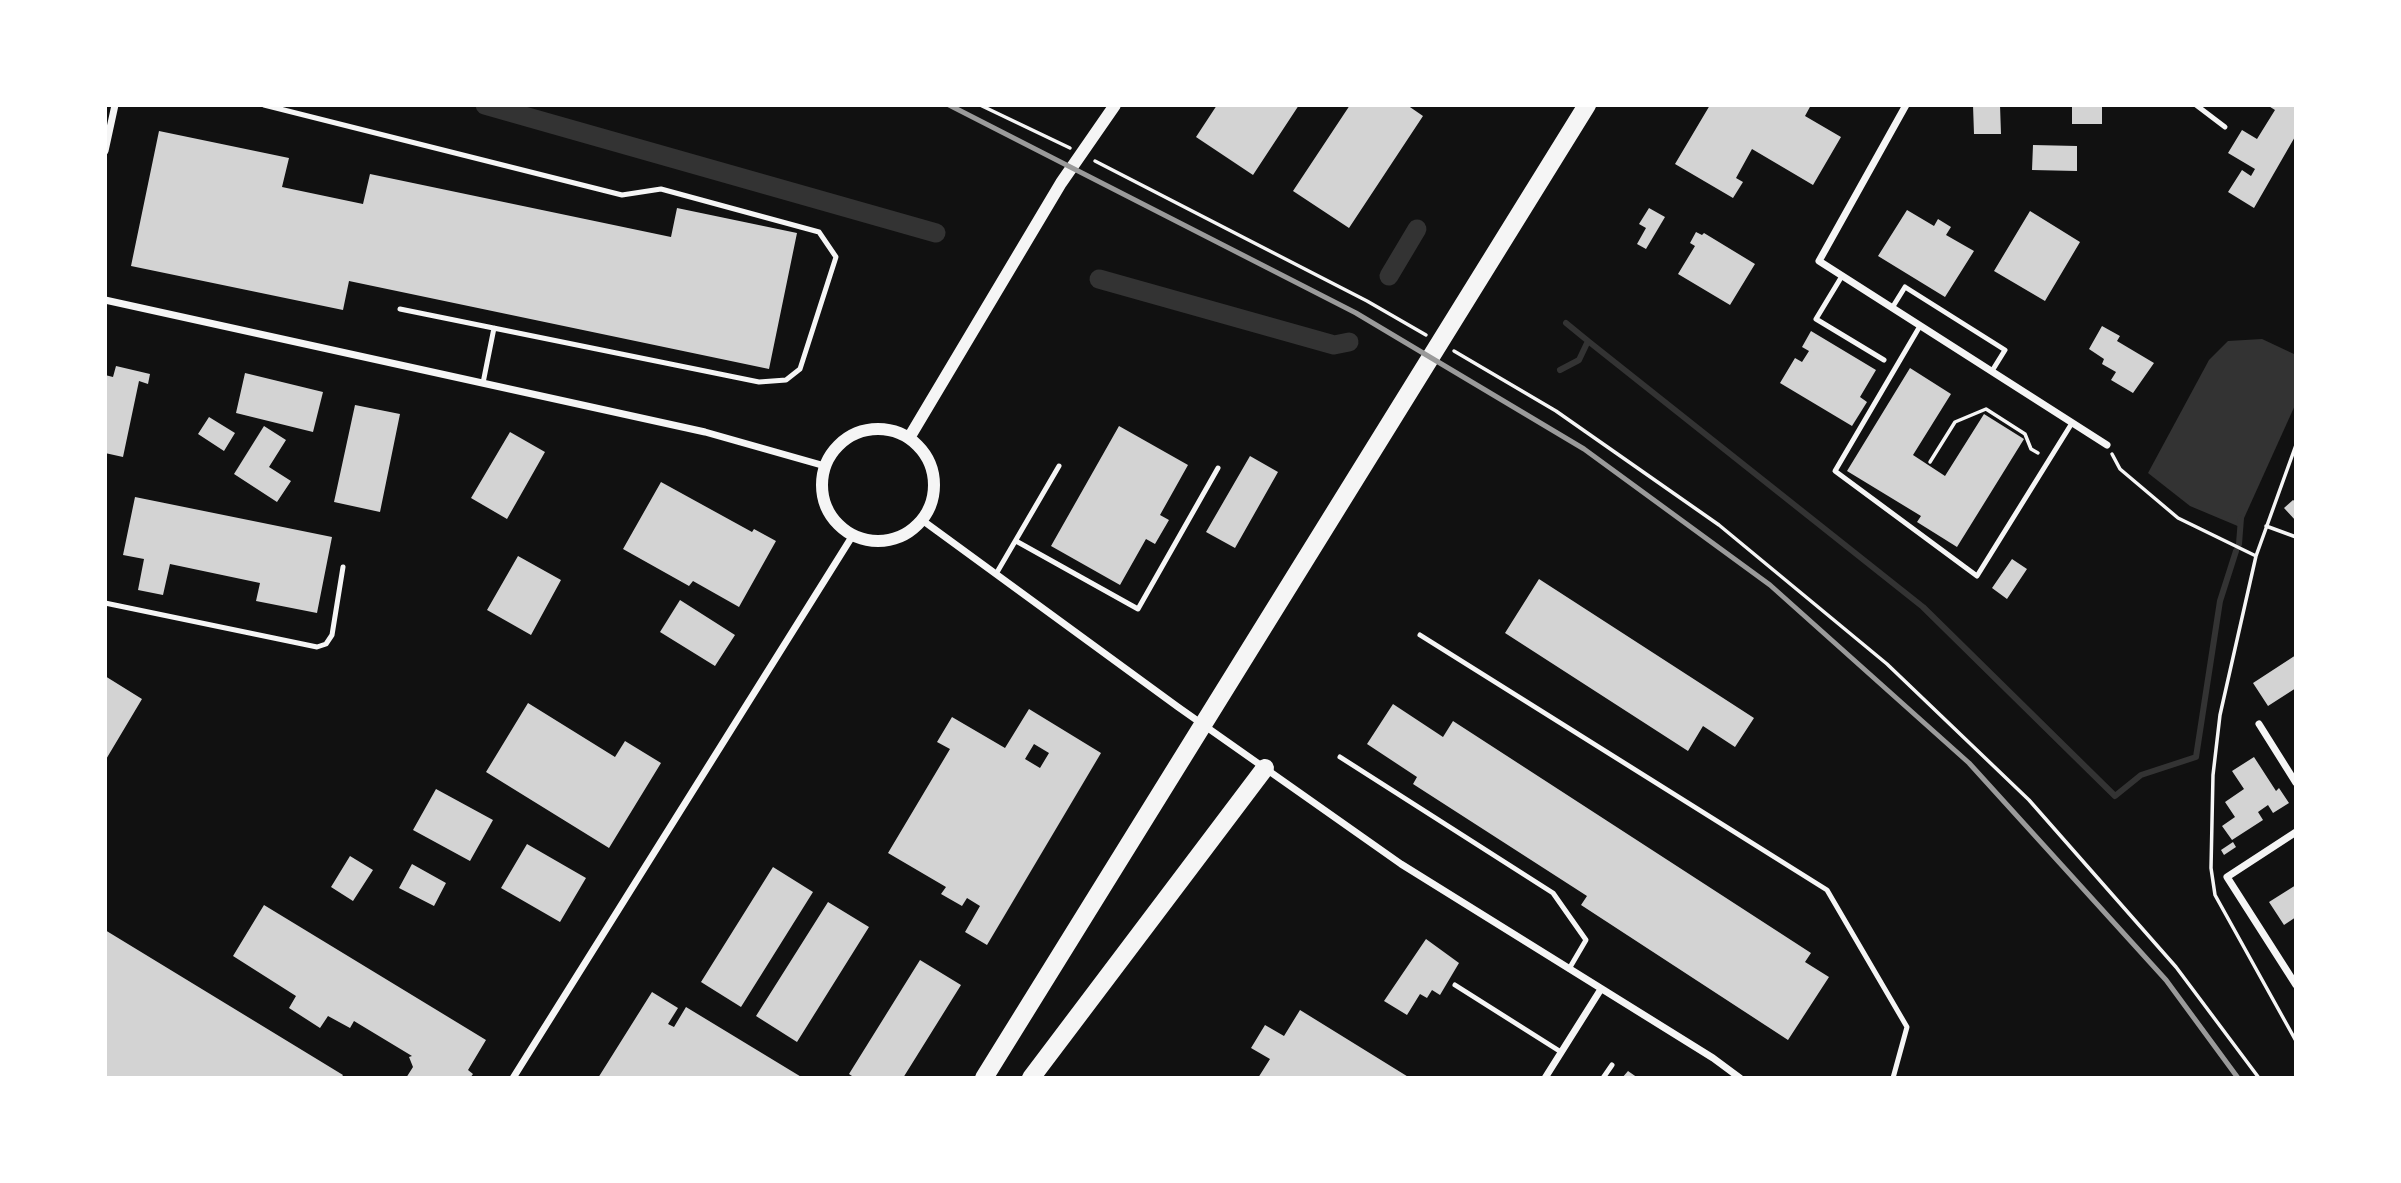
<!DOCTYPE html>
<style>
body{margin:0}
#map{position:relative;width:2401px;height:1183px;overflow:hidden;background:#111;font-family:"Titillium Web",sans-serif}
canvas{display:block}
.frame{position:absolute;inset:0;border:107px solid #fff;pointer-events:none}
</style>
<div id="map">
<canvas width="2401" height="1183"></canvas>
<div class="frame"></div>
</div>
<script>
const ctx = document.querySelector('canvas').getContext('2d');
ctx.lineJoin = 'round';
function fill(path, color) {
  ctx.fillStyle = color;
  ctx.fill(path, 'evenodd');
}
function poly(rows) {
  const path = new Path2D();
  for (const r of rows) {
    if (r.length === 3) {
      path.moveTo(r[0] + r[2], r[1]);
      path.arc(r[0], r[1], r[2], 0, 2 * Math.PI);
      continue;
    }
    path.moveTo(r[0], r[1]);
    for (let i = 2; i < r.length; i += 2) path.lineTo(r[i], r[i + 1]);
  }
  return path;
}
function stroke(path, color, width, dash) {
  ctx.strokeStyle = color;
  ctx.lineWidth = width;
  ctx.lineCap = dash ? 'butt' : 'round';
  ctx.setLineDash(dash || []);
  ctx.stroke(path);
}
const water = poly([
 [2262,339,2296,355,2296,403,2240,527,2190,506,2148,473,2209,360,2228,341]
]);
const stream = poly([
 [1588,341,1923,607,2115,796,2141,775,2196,757,2220,601,2236,551],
 [1560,370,1579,360,1588,341,1566,323],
 [2239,544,2241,518]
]);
const canal = poly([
 [485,105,936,233],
 [1389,276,1417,229],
 [1099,279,1334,345,1349,342]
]);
const building = poly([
 [1217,105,1299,105,1253,175,1196,137],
 [1350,105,1407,105,1423,116,1349,228,1293,191],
 [1710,105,1811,105,1805,116,1841,137,1813,185,1752,149,1736,178,1743,182,1733,198,1675,164],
 [1973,105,2000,105,2001,134,1974,134],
 [2072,105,2102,105,2102,124,2072,124],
 [2267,105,2296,105,2296,135,2254,208,2228,192,2242,170,2251,176,2255,169,2228,153,2242,130,2257,139,2275,110],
 [159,131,289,158,282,187,363,204,370,174,671,237,677,208,797,233,769,369,349,281,343,310,131,266],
 [2033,145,2077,146,2077,171,2032,170],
 [1649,208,1665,217,1646,249,1637,244,1646,228,1639,224],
 [1907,210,1934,226,1938,219,1951,227,1946,235,1974,251,1945,297,1878,256],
 [2030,211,2080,242,2045,301,1994,271],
 [1696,232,1702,235,1704,233,1755,264,1730,305,1678,274,1695,246,1690,243],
 [2102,326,2120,336,2117,341,2154,363,2133,393,2111,380,2116,372,2102,364,2104,359,2089,349],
 [1811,331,1876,370,1860,397,1867,402,1852,426,1780,383,1795,358,1802,362,1809,351,1802,347],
 [116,366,150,374,148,384,139,381,123,457,105,453,105,375,113,377],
 [1910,368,1951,394,1913,455,1945,476,1984,414,2024,439,1957,547,1917,522,1921,516,1847,471],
 [245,373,323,392,313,432,236,413],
 [355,405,400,414,380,512,334,502],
 [209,417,235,433,224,451,198,434],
 [264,426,286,440,269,467,291,481,277,502,234,474],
 [1119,426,1188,465,1160,515,1169,520,1155,544,1146,539,1120,585,1051,546],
 [510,432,545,452,507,519,471,498],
 [1250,456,1278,472,1235,548,1206,532],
 [661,482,752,532,754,529,776,541,739,607,693,581,689,586,623,549],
 [135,497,332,537,317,613,256,601,260,583,170,564,163,595,138,590,144,559,123,555],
 [2293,500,2296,502,2296,521,2284,508],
 [518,556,561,580,531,635,487,610],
 [2012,559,2027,569,2007,599,1992,588],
 [1539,579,1754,718,1735,747,1703,726,1688,751,1505,633],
 [680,600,735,635,715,666,660,632],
 [2296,655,2296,688,2268,706,2253,683],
 [105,676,142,699,105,761],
 [528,703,615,757,625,741,661,763,609,848,486,772],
 [1393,704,1443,737,1453,721,1811,953,1805,962,1829,977,1788,1040,1581,905,1587,896,1413,784,1417,777,1367,744],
 [1029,709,1101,753,987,945,965,932,980,906,967,898,962,906,941,894,946,887,888,853,950,749,937,742,952,717,1005,748],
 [1034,744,1049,753,1040,768,1025,759],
 [2254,757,2276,791,2279,788,2289,803,2273,813,2268,805,2258,812,2263,820,2232,840,2222,826,2235,817,2225,802,2244,789,2232,771],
 [436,789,493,820,470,861,413,830],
 [2233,842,2236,847,2224,855,2221,850],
 [527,844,586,878,560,922,501,888],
 [350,856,373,870,353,901,331,887],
 [412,864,446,883,434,906,399,888],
 [773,867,813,892,741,1007,701,982],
 [2296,885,2296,917,2284,925,2269,902],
 [828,902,869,927,797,1042,756,1016],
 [264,905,486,1040,468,1070,473,1074,470,1078,406,1078,413,1067,409,1057,412,1056,354,1021,350,1028,328,1016,320,1028,289,1008,296,996,233,956],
 [105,930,343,1075,341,1078,105,1078],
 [1426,939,1459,963,1440,995,1432,990,1427,998,1420,994,1407,1015,1384,1001],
 [920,960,961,985,903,1078,855,1078,849,1074],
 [652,992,678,1008,668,1024,674,1027,686,1007,803,1078,598,1078],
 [1300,1010,1410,1078,1258,1078,1270,1059,1251,1048,1265,1025,1284,1036],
 [1628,1071,1638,1078,1622,1078]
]);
const path = poly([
 [980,105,1070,148],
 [1095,161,1367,301,1426,335],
 [1454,351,1556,411,1719,525,1887,664,2029,800,2176,967,2259,1078],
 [2296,445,2256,556,2220,715,2213,775,2211,868,2215,895,2296,1041],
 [2112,454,2120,469,2178,518,2256,556],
 [1930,462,1955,422,1986,409,2025,434,2031,449,2038,453],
 [2266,526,2296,537]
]);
const service = poly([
 [264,105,622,195,661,189,819,232,836,257,800,369,786,380,759,382,400,309],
 [2196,105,2225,127],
 [1842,276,1816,319,1884,360],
 [1892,308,1905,287,2005,350,1992,371],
 [1920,326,1835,471,1977,576,2072,423],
 [483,383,494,328],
 [1016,541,1138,609,1218,468],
 [996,574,1059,466],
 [105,603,317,647,326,644,332,635,343,567],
 [1420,635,1827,890,1907,1027,1893,1078],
 [1340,757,1553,893,1586,940,1569,969],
 [1455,985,1561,1052],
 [1603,1078,1612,1065]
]);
const minor = poly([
 [1906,105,1819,261,2107,445],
 [105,151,115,105],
 [105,300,705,432,825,466],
 [922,520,1178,707,1401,864,1713,1058,1740,1078],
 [2259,724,2296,783],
 [2296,832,2227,877,2296,985],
 [513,1078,853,535],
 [1545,1078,1601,989]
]);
const tertiary = poly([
 [878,485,56],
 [909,438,1061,183,1115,105]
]);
const primary = poly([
 [984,1078,1587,105],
 [1031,1078,1265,768]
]);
const rail = poly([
 [949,105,1356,313,1584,449,1770,585,1969,763,2166,980,2238,1078]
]);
fill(water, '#333');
stroke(stream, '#333', 6);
stroke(canal, '#333', 19);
fill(building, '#d3d3d3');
stroke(path, '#f5f5f5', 3.5);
stroke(service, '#f5f5f5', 5);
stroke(minor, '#f5f5f5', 7);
stroke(tertiary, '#f5f5f5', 12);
stroke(primary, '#f5f5f5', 18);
stroke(rail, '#9a9a9a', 5);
</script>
